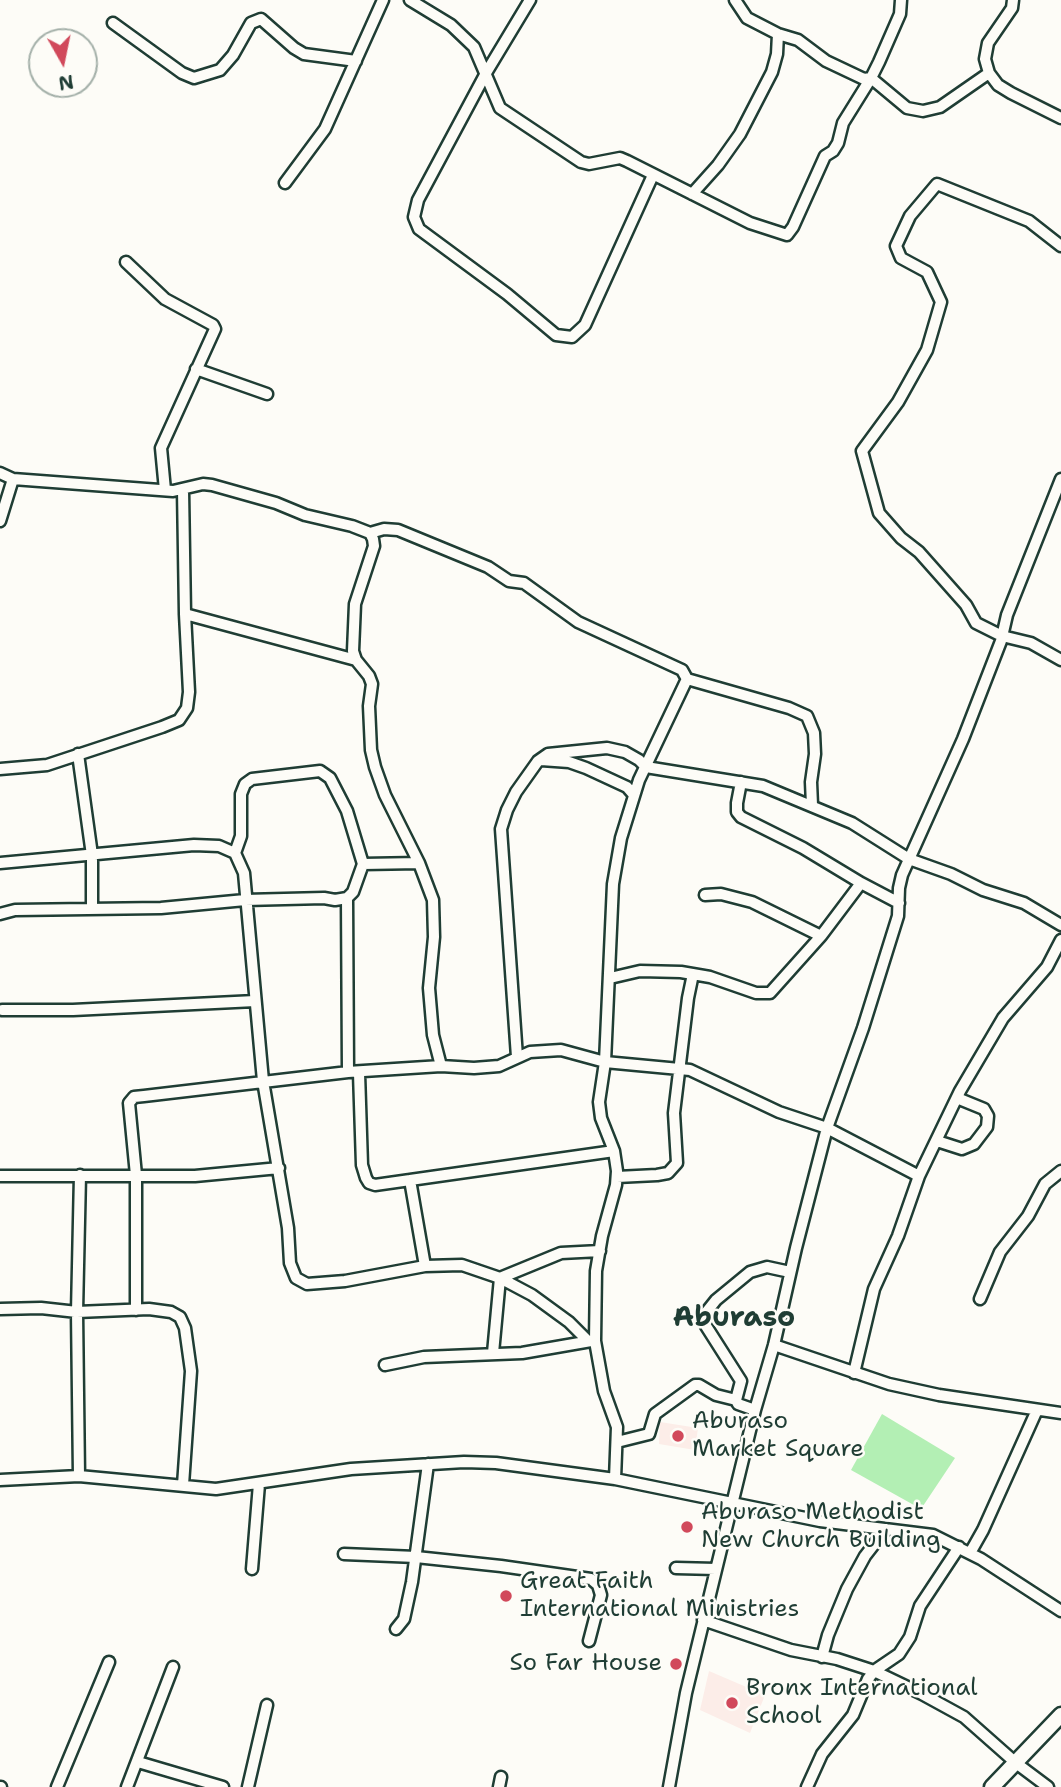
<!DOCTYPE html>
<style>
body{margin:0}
#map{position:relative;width:1061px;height:1787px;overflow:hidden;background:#fdfcf7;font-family:"Shantell Sans",sans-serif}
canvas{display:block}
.north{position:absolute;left:28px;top:28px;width:70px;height:70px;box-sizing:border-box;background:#fdfcf7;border:2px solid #a4b0a9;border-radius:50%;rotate:171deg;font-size:19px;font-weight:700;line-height:28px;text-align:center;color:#1f3d34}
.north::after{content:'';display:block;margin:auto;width:24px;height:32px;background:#d1495b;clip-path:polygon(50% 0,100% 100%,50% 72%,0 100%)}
</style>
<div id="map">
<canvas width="1061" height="1787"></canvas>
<div class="north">N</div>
</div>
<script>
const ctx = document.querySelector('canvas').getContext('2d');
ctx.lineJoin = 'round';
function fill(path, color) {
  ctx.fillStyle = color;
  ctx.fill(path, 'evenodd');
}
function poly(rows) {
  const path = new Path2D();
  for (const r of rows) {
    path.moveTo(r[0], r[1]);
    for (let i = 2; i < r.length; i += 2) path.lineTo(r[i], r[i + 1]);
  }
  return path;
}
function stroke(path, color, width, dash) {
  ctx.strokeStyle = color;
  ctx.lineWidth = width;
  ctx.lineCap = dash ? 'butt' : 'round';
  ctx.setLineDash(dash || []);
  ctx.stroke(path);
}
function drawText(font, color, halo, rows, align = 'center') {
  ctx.font = font + ' "Shantell Sans",sans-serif';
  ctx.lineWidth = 5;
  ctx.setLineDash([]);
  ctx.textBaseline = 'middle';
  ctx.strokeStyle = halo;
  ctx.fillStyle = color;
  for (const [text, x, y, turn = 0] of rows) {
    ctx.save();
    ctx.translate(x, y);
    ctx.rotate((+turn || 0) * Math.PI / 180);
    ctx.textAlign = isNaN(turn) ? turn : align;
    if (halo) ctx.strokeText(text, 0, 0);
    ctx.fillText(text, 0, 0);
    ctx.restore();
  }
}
const built = poly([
 [660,1422,698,1428,695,1450,659,1444],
 [709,1671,765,1695,750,1733,700,1710]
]);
const green = poly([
 [882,1414,955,1458,921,1509,851,1470]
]);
const street = poly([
 [410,0,451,25,474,47,500,108,581,162,589,164,620,158,627,161,750,223,787,235,793,227,825,156,833,151,838,143,843,123,871,78,907,108,923,111,940,107,989,73],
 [530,0,486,73,418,200,414,217,419,229,507,294,556,335,572,337,585,325,653,175],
 [735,0,747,18,778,34,798,40,826,61,864,79,871,78,879,62,900,14,901,0],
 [1013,0,1012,8,988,43,985,59,989,73,998,85,1011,93,1061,118],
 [113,23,182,73,194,78,220,70,233,55,251,23,261,19,294,48,304,54,356,61],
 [285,183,325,129,383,0],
 [692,194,718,165,740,134,772,72,777,54,778,34],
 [1061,246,1029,221,937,184,910,216,896,246,901,258,927,272,941,302,927,350,898,402,862,451,879,513,901,538,919,552,966,605,976,623,1002,636,1031,643,1061,660],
 [126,262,165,299,213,325,215,329,161,448,165,490],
 [196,369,267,394],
 [0,473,13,479,173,491,203,484,212,485,276,503,305,515,352,526,370,533,373,539,374,546,355,604,353,651,356,660,369,676,372,684,369,706,371,750,375,767,385,795,419,863,433,900,434,937,429,988,433,1035,441,1066],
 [0,521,13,479],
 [370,533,384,529,398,530,488,567,509,581,524,583,578,622,682,670,687,679,639,780,621,838,613,884,605,1062,599,1102,601,1118,614,1151,617,1171,616,1185,602,1236,596,1271,595,1341,604,1391,617,1427,615,1479],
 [185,614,356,660],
 [687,679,789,708,807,716,814,733,815,754,811,782,812,805],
 [78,754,92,855,92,908],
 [541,760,569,762,586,768,627,787,634,795],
 [0,769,47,765,162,727,179,720,187,708,189,692,185,614,183,490],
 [741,782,737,803,737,812,741,817,803,848,861,883],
 [235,853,241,836,241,794,245,784,252,779,320,771,330,778,347,811,363,864],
 [0,863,194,845,219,846,235,853,244,873,263,1081,288,1228,290,1263,296,1278,307,1284,345,1281,425,1266,462,1265,500,1278,532,1295,569,1322,588,1341],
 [705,895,721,894,752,902,821,936],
 [347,898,348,1072],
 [0,914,15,910,161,908,245,900,324,898,335,900,347,898,353,892,363,864,419,863],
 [610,978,640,971,681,972,710,977,756,993,770,993,821,936,861,883,899,903],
 [2,1010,73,1010,255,1001],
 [517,1057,501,829,507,810,516,792,538,761,548,754,607,748,625,752,639,760,646,767,763,786,852,823,909,859,951,874,983,890,1024,903,1061,925],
 [359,1073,362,1165,366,1178,369,1183,375,1185,614,1151],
 [937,1141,962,1149,974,1144,987,1127,988,1116,984,1109,957,1098],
 [0,1176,195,1176,279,1168],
 [617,1177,657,1175,668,1173,677,1163,674,1113,688,998,693,974],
 [410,1180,425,1266],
 [500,1278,561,1253,600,1251],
 [980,1299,1000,1252,1028,1216,1045,1184,1061,1171],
 [0,1309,41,1308,77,1312,149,1309,171,1312,180,1317,185,1328,191,1371,183,1485],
 [136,1310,136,1175,129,1103,134,1097,144,1096,348,1072,441,1066,474,1068,499,1066,530,1052,561,1050,605,1062,690,1070,779,1112,827,1128,919,1176],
 [774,1345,889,1384,939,1395,1061,1413],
 [493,1353,500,1278],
 [385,1365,424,1357,522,1353,591,1341],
 [854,1373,874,1289,898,1236,919,1176,960,1091,1003,1018,1047,967,1061,940],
 [755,1410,738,1404,736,1400,741,1381,706,1326,704,1315,716,1300,750,1272,767,1267,790,1272],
 [617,1442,649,1434,655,1414,695,1385,699,1385,716,1395,736,1400],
 [79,1476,77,1312,80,1175],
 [0,1480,79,1476,216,1489,351,1469,464,1462,496,1463,615,1479,820,1521,933,1535,981,1559,1061,1611],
 [970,1553,983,1530,1037,1410],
 [344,1554,416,1557,501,1566,591,1579,598,1585,601,1595,589,1641],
 [676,1568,716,1569],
 [252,1569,259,1484],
 [703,1620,791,1650,837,1659,874,1671,922,1694,964,1717,1016,1763,1048,1787],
 [396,1629,404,1619,412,1582,428,1464],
 [822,1657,828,1635,847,1589,865,1556,886,1529],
 [138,1762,223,1787],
 [0,1787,1,1787],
 [57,1787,109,1662],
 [127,1787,173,1667],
 [248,1787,267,1705],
 [499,1787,501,1777],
 [669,1787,686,1693,755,1410,774,1345,796,1248,827,1128,863,1028,898,916,899,888,902,875,963,739,1001,641,1007,615,1061,479],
 [807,1787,822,1754,853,1715,868,1679,874,1671,899,1654,910,1637,920,1606,959,1547]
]);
const secondary = poly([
 [992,1787,1061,1715]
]);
const markers = [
 [678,1436,7,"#d1495b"],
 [687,1527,7,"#d1495b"],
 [506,1596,7,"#d1495b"],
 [676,1664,7,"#d1495b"],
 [732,1703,7,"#d1495b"]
];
const poiNames = [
 ["Aburaso",692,1422],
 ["Market Square",692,1450],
 ["Aburaso Methodist",701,1513],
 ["New Church Building",701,1541],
 ["Great Faith",520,1582],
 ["International Ministries",520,1610],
 ["So Far House",662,1664,"right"],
 ["Bronx International",746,1689],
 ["School",746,1717]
];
const quarterNames = [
 ["Aburaso",734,1319]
];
fill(built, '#fcede8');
fill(green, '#b3efb4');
stroke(street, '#1f3d34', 15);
stroke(secondary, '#1f3d34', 19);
stroke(street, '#fdfcf7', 10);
stroke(secondary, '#fdfcf7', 14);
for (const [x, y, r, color] of markers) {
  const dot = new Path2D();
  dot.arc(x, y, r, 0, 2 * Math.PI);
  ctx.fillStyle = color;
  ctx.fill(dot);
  stroke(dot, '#fdfcf7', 2.5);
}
drawText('24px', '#1f3d34', '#fdfcf7', poiNames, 'left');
drawText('bold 28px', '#1f3d34', '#fdfcf7', quarterNames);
</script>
